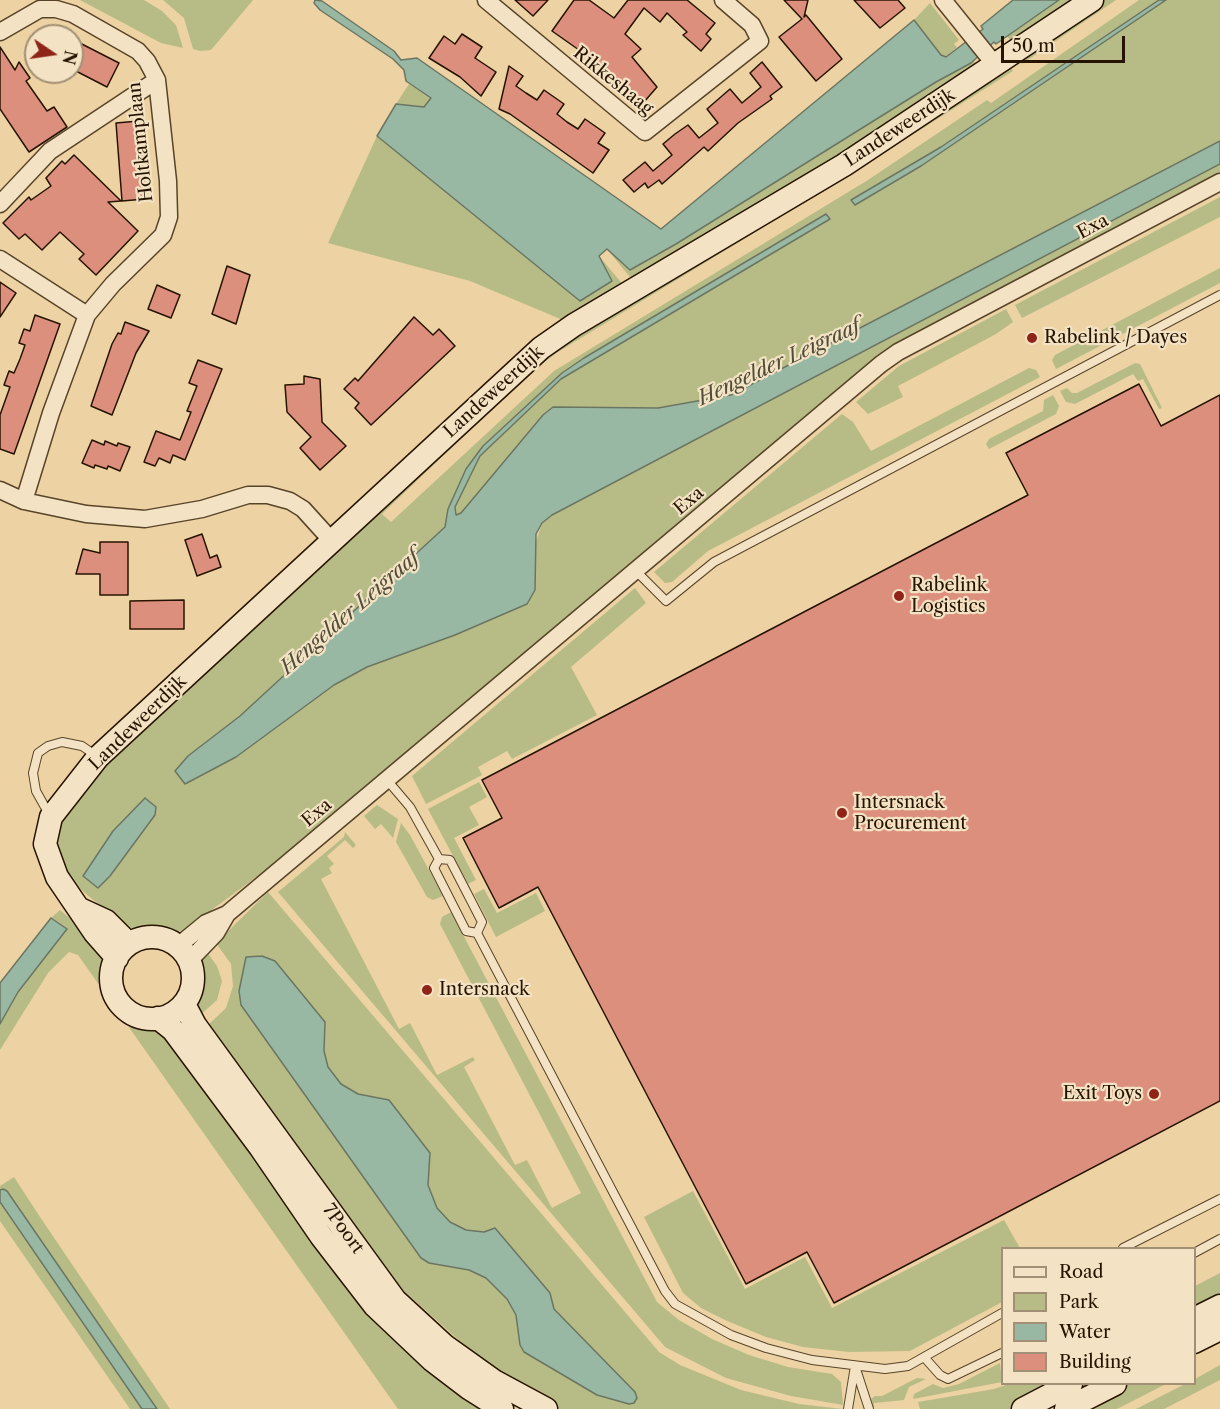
<!DOCTYPE html>
<style>
body{margin:0}
#map{position:relative;width:1220px;height:1409px;overflow:hidden;background:#edd2a3;font-family:"Libre Caslon Text",serif}
canvas{display:block}
.legend{position:absolute;left:1001px;top:1247px;width:195px;height:138px;box-sizing:border-box;background:#f3e2c3;border:2px solid #a19075;margin:0;padding:8px 10px;list-style:none;font-size:18px;color:#271400}
.legend li{display:flex;align-items:center;gap:12px;height:30px}
.legend b{width:30px;border:2px solid #a19075}
.north{position:absolute;left:24px;top:24px;width:60px;height:60px;box-sizing:border-box;background:#f3e2c3;border:2px solid #a19075;border-radius:50%;rotate:103deg;font-size:16px;font-weight:700;line-height:24px;text-align:center;color:#271400}
.north::after{content:'';display:block;margin:auto;width:21px;height:27px;background:#8f2418;clip-path:polygon(50% 0,100% 100%,50% 72%,0 100%)}
.scale{position:absolute;left:1001px;top:36px;width:124px;height:27px;box-sizing:border-box;border:3px solid #271400;border-top:0;padding-left:8px;font-size:18px;line-height:21px;white-space:nowrap;color:#271400;-webkit-text-stroke:4px #f3e2c3;paint-order:stroke}
</style>
<div id="map">
<canvas width="1220" height="1409"></canvas>
<ul class="legend">
<li><b style="height:8px;background:#f3e2c3"></b>Road</li>
<li><b style="height:16px;background:#b7bc86"></b>Park</li>
<li><b style="height:16px;background:#99b8a4"></b>Water</li>
<li><b style="height:16px;background:#dc8f7d"></b>Building</li>
</ul>
<div class="north">N</div>
<div class="scale">50 m</div>
</div>
<script>
const ctx = document.querySelector('canvas').getContext('2d');
ctx.lineJoin = 'round';
function fill(path, color) {
  ctx.fillStyle = color;
  ctx.fill(path, 'evenodd');
}
function poly(rows) {
  const path = new Path2D();
  for (const r of rows) {
    if (r.length === 3) {
      path.moveTo(r[0] + r[2], r[1]);
      path.arc(r[0], r[1], r[2], 0, 2 * Math.PI);
      continue;
    }
    path.moveTo(r[0], r[1]);
    for (let i = 2; i < r.length; i += 2) path.lineTo(r[i], r[i + 1]);
  }
  return path;
}
function stroke(path, color, width, dash) {
  ctx.strokeStyle = color;
  ctx.lineWidth = width;
  ctx.lineCap = dash ? 'butt' : 'round';
  ctx.setLineDash(dash || []);
  ctx.stroke(path);
}
function drawText(font, color, halo, rows, align = 'center') {
  ctx.font = font + ' "Libre Caslon Text",serif';
  ctx.lineWidth = 4.5;
  ctx.setLineDash([]);
  ctx.textBaseline = 'middle';
  ctx.strokeStyle = halo;
  ctx.fillStyle = color;
  for (const [text, x, y, turn = 0] of rows) {
    ctx.save();
    ctx.translate(x, y);
    ctx.rotate((+turn || 0) * Math.PI / 180);
    ctx.textAlign = isNaN(turn) ? turn : align;
    if (halo) ctx.strokeText(text, 0, 0);
    ctx.fillText(text, 0, 0);
    ctx.restore();
  }
}
const green = poly([
 [80,0,144,0,162,11,176,25,183,48,161,43],
 [163,0,253,0,211,50,200,51,193,49,184,18],
 [1059,0,1080,0,1014,45,1006,35],
 [1105,0,1116,0,1022,64,1019,60],
 [1139,0,1159,0,941,147,852,200,855,204,1166,0,1220,0,1220,141,731,395,658,408,553,407,543,415,461,513,456,515,455,507,480,456,561,379,830,218,826,214,584,358,562,373,483,446,448,509,445,527,240,716,188,756,175,771,186,784,334,685,367,667,455,635,535,545,542,523,552,515,1220,164,1220,174,885,350,274,864,183,931,142,932,123,925,72,882,63,869,56,848,61,819,111,757,561,342,1010,66,1013,71,841,180,558,352,532,371,382,514,391,522,554,371,868,180,987,100,991,103],
 [145,798,153,806,110,876,97,887,113,831],
 [930,3,959,40,954,44,957,47,946,57,941,55,914,20],
 [974,61,977,65,976,72,634,282,607,249,630,270,676,244,936,82],
 [409,84,431,98,424,107,396,104],
 [377,136,580,301,612,281,599,256,625,287,565,321,470,281,328,243],
 [1220,197,1220,217,1022,318,1015,305],
 [1220,268,1220,283,1056,369,1052,360,1055,355],
 [1006,309,1013,322,996,334,898,386,903,397,868,414,856,402,899,366],
 [1135,363,1140,364,1162,408,1159,409,1143,379,1138,381,1133,374,1075,404,1066,402,1060,391,1067,388,1072,393,1077,393],
 [1029,368,1036,370,1040,377,708,551,672,582,665,583,654,572,842,414,853,422,871,451],
 [1053,395,1059,406,1056,414,989,449,986,444,989,439,1043,411,1044,400],
 [635,588,646,603,571,667,597,715,512,759,507,751,478,767,482,775,426,804,412,776],
 [479,782,487,797,469,807,479,825,454,838,476,880,468,884,428,809],
 [377,805,398,819,393,838,381,824,375,829,364,816],
 [401,823,410,835,443,896,433,900,427,897,396,842],
 [345,832,356,845,353,848,345,840,327,856,334,864,329,868,332,873,321,879,399,1029,410,1023,437,1075,473,1057,475,1060,464,1067,515,1165,527,1160,552,1208,581,1193,440,924,442,917,451,912,657,1302,679,1320,712,1339,749,1355,788,1367,832,1374,841,1382,843,1405,791,1396,726,1378,665,1347,278,892,344,837],
 [484,889,497,913,536,893,545,911,496,937,474,894],
 [268,892,659,1352,680,1365,741,1390,799,1404,843,1409,553,1409,482,1361,384,1273,206,1027,226,1008,233,986,231,964,216,943],
 [60,910,84,930,105,960,107,988,117,1008,132,1019,153,1025,495,1409,398,1409,78,955,69,952,48,973,0,1050,0,1024,18,992,67,929,51,918],
 [207,952,217,966,222,981,217,1000,198,1017,194,997,199,968],
 [14,1177,40,1217,170,1409,130,1409,0,1221,0,1186],
 [693,1191,745,1289,805,1257,832,1308,1004,1220,1020,1248,1002,1248,1002,1302,910,1351,849,1352,803,1347,766,1337,725,1320,701,1308,683,1293,644,1217],
 [1220,1273,1220,1300,1195,1314,1195,1286],
 [1000,1363,1002,1382,913,1399,914,1394,933,1384,943,1388,959,1384],
 [1220,1365,1220,1380,1164,1409,1136,1409,1185,1384,1194,1384,1195,1379],
 [917,1378,926,1379,909,1387,904,1400,874,1403,874,1407,871,1407,871,1399,875,1396,882,1396],
 [1009,1384,1062,1384,1012,1409,920,1409,918,1402,994,1389],
 [1128,1384,1166,1384,1117,1409,1079,1409]
]);
const water = poly([
 [315,0,322,1,394,51,401,60,417,58,661,229,914,20,941,55,946,57,983,29,981,26,1013,0,1059,0,996,44,994,42,971,63,936,82,676,244,630,270,607,249,599,256,612,281,580,301,377,136,396,104,424,107,431,98,406,81,404,70,393,59,320,10,314,3,315,0],
 [1159,0,1166,0,921,166,855,205,851,200,941,147,1159,0],
 [1220,141,1220,164,552,515,542,523,536,534,535,590,527,604,455,635,367,667,334,685,236,757,185,784,175,771,188,756,240,716,445,527,448,509,466,469,483,446,562,373,584,358,826,214,830,219,561,379,480,456,455,507,456,515,461,513,543,415,553,407,658,408,731,395,1220,141],
 [145,798,156,807,155,815,110,876,98,888,83,876,113,831,145,798],
 [51,918,67,929,18,992,0,1024,0,983,51,918],
 [262,956,275,961,325,1022,324,1051,328,1067,341,1084,358,1094,389,1100,430,1153,428,1185,437,1208,450,1222,466,1230,484,1232,495,1228,550,1293,554,1309,635,1392,637,1398,634,1403,629,1404,597,1395,524,1352,520,1345,516,1315,507,1299,486,1278,469,1270,429,1263,421,1258,241,1005,239,991,246,957,262,956],
 [3,1189,7,1191,157,1409,142,1409,0,1202,0,1190,3,1189]
]);
const building = poly([
 [515,0,548,0,533,16,515,0],
 [574,0,589,0,614,18,628,0,687,0,715,23,706,34,711,39,701,51,683,35,687,32,667,13,660,22,644,8,625,34,641,49,632,57,657,87,644,102,606,69,552,31,574,0],
 [784,0,808,0,804,17,806,15,842,59,816,81,779,37,802,19,784,0],
 [854,0,898,0,905,8,880,28,854,0],
 [462,34,482,47,475,58,496,72,481,96,460,77,429,58,444,36,455,44,462,34],
 [72,39,119,63,107,87,72,69,72,39],
 [0,47,15,70,19,62,30,78,26,81,47,111,54,107,67,127,29,152,0,109,0,47],
 [762,62,782,87,770,96,772,99,738,123,708,151,704,147,662,184,659,180,648,188,645,183,634,192,623,180,645,162,653,171,672,155,663,144,675,134,688,125,699,138,718,123,707,109,730,89,742,103,761,87,750,73,762,62],
 [509,66,523,76,516,86,526,93,537,100,544,90,564,104,557,114,567,122,578,129,585,119,605,133,598,143,609,150,593,173,510,114,499,109,509,66],
 [139,121,145,199,122,201,116,123,139,121],
 [74,155,121,201,108,202,138,231,96,275,79,259,84,254,60,232,42,250,25,234,19,239,3,223,29,197,31,200,51,186,46,178,62,161,65,164,74,155],
 [227,266,250,275,236,324,212,314,227,266],
 [0,282,16,293,0,317,0,282],
 [157,285,180,295,171,318,148,309,157,285],
 [35,315,60,324,14,454,0,449,0,415,10,387,4,385,9,371,14,373,20,359,25,345,19,343,24,329,30,331,35,315],
 [414,317,433,335,439,329,455,346,371,425,355,408,359,403,344,389,355,378,358,381,414,317],
 [125,322,149,331,136,353,112,415,91,406,112,344,118,333,121,334,125,322],
 [198,360,222,369,185,460,173,455,170,463,159,458,155,466,144,462,156,431,180,440,191,412,187,411,197,386,189,383,198,360],
 [304,376,320,379,322,422,346,446,320,470,300,448,311,437,287,412,285,385,304,384,304,376],
 [1139,384,1161,426,1220,395,1220,1101,834,1303,807,1252,746,1284,538,887,499,908,463,838,502,818,482,780,1028,495,1006,453,1139,384],
 [92,440,104,445,105,441,117,446,118,443,130,447,120,471,108,466,107,469,95,465,94,468,82,463,92,440],
 [202,534,210,558,217,555,221,567,197,576,185,540,202,534],
 [100,542,128,542,128,595,100,595,100,574,76,574,83,549,100,553,100,542],
 [184,600,184,629,130,629,130,601,184,600]
]);
const lane = poly([
 [636,571,666,601,714,562,1220,295],
 [387,780,410,807,439,859],
 [50,816,36,791,33,773,38,753,48,746,62,742,82,746,98,757],
 [439,859,450,860,482,922,477,933],
 [439,859,434,868,466,931,477,933],
 [477,933,665,1291,675,1304,731,1335,766,1348,812,1360,885,1369,908,1366,1002,1313],
 [1123,1248,1220,1199],
 [1194,1253,1220,1239],
 [924,1357,940,1375,948,1379,1002,1353],
 [855,1366,869,1409],
 [848,1409,855,1366]
]);
const street = poly([
 [486,0,645,132,760,41,752,25,723,0],
 [943,0,996,66],
 [0,32,40,9,56,9,73,14,138,51,147,61,157,80,168,181,169,217,163,235,113,284,87,315,51,413,24,501],
 [0,204,50,151,157,80],
 [0,259,87,315],
 [0,490,24,501,86,514,145,519,202,509,248,495,268,495,290,501,303,509,332,541],
 [178,946,206,923,227,914,881,364,898,352,1220,182],
 [190,960,216,933,227,914]
]);
const secondary = poly([
 [80,909,106,921,129,944],
 [152,978,41],
 [117,958,95,933,57,877,45,844,51,817,98,757,541,348,574,325,844,165,1092,0],
 [184,1004,195,1025,395,1300,445,1346,494,1381,546,1409],
 [158,1018,173,1030,260,1147,321,1236,375,1306,432,1360,470,1389,502,1409],
 [1194,1319,1220,1306],
 [1194,1342,1220,1329],
 [1023,1409,1071,1384],
 [1066,1409,1115,1384]
]);
const markers = [
 [1032,338,6,"#8f2418"],
 [899,596,6,"#8f2418"],
 [842,813,6,"#8f2418"],
 [427,990,6,"#8f2418"],
 [1154,1094,6,"#8f2418"]
];
const streetNames = [
 ["Rikkeshaag",613,81,39],
 ["Landeweerdijk",900,128,-33],
 ["Holtkamplaan",141,142,-96],
 ["Exa",1093,227,-28],
 ["Landeweerdijk",494,392,-42],
 ["Exa",689,501,-40],
 ["Landeweerdijk",138,723,-44],
 ["Exa",317,813,-40],
 ["7Poort",343,1229,54]
];
const poiNames = [
 ["Rabelink / Dayes",1044,338],
 ["Rabelink",911,586],
 ["Logistics",911,607],
 ["Intersnack",854,803],
 ["Procurement",854,824],
 ["Intersnack",439,990],
 ["Exit Toys",1142,1094,"right"]
];
const waterNames = [
 ["Hengelder Leigraaf",779,363,-25],
 ["Hengelder Leigraaf",350,613,-41]
];
fill(green, '#b7bc86');
fill(water, '#99b8a4');
stroke(water, '#6b7662', 1.5);
fill(building, '#dc8f7d');
stroke(building, '#271400', 1.5);
stroke(lane, '#584429', 10);
stroke(street, '#584429', 19);
stroke(secondary, '#271400', 25);
stroke(lane, '#f3e2c3', 8);
stroke(street, '#f3e2c3', 16);
stroke(secondary, '#f3e2c3', 22);
for (const [x, y, r, color] of markers) {
  const dot = new Path2D();
  dot.arc(x, y, r, 0, 2 * Math.PI);
  ctx.fillStyle = color;
  ctx.fill(dot);
  stroke(dot, '#f3e2c3', 2);
}
drawText('18px', '#271400', '#f3e2c3', streetNames);
drawText('18px', '#271400', '#f3e2c3', poiNames, 'left');
drawText('italic 20px', '#4f4d39', '#f3e2c3', waterNames);
</script>
